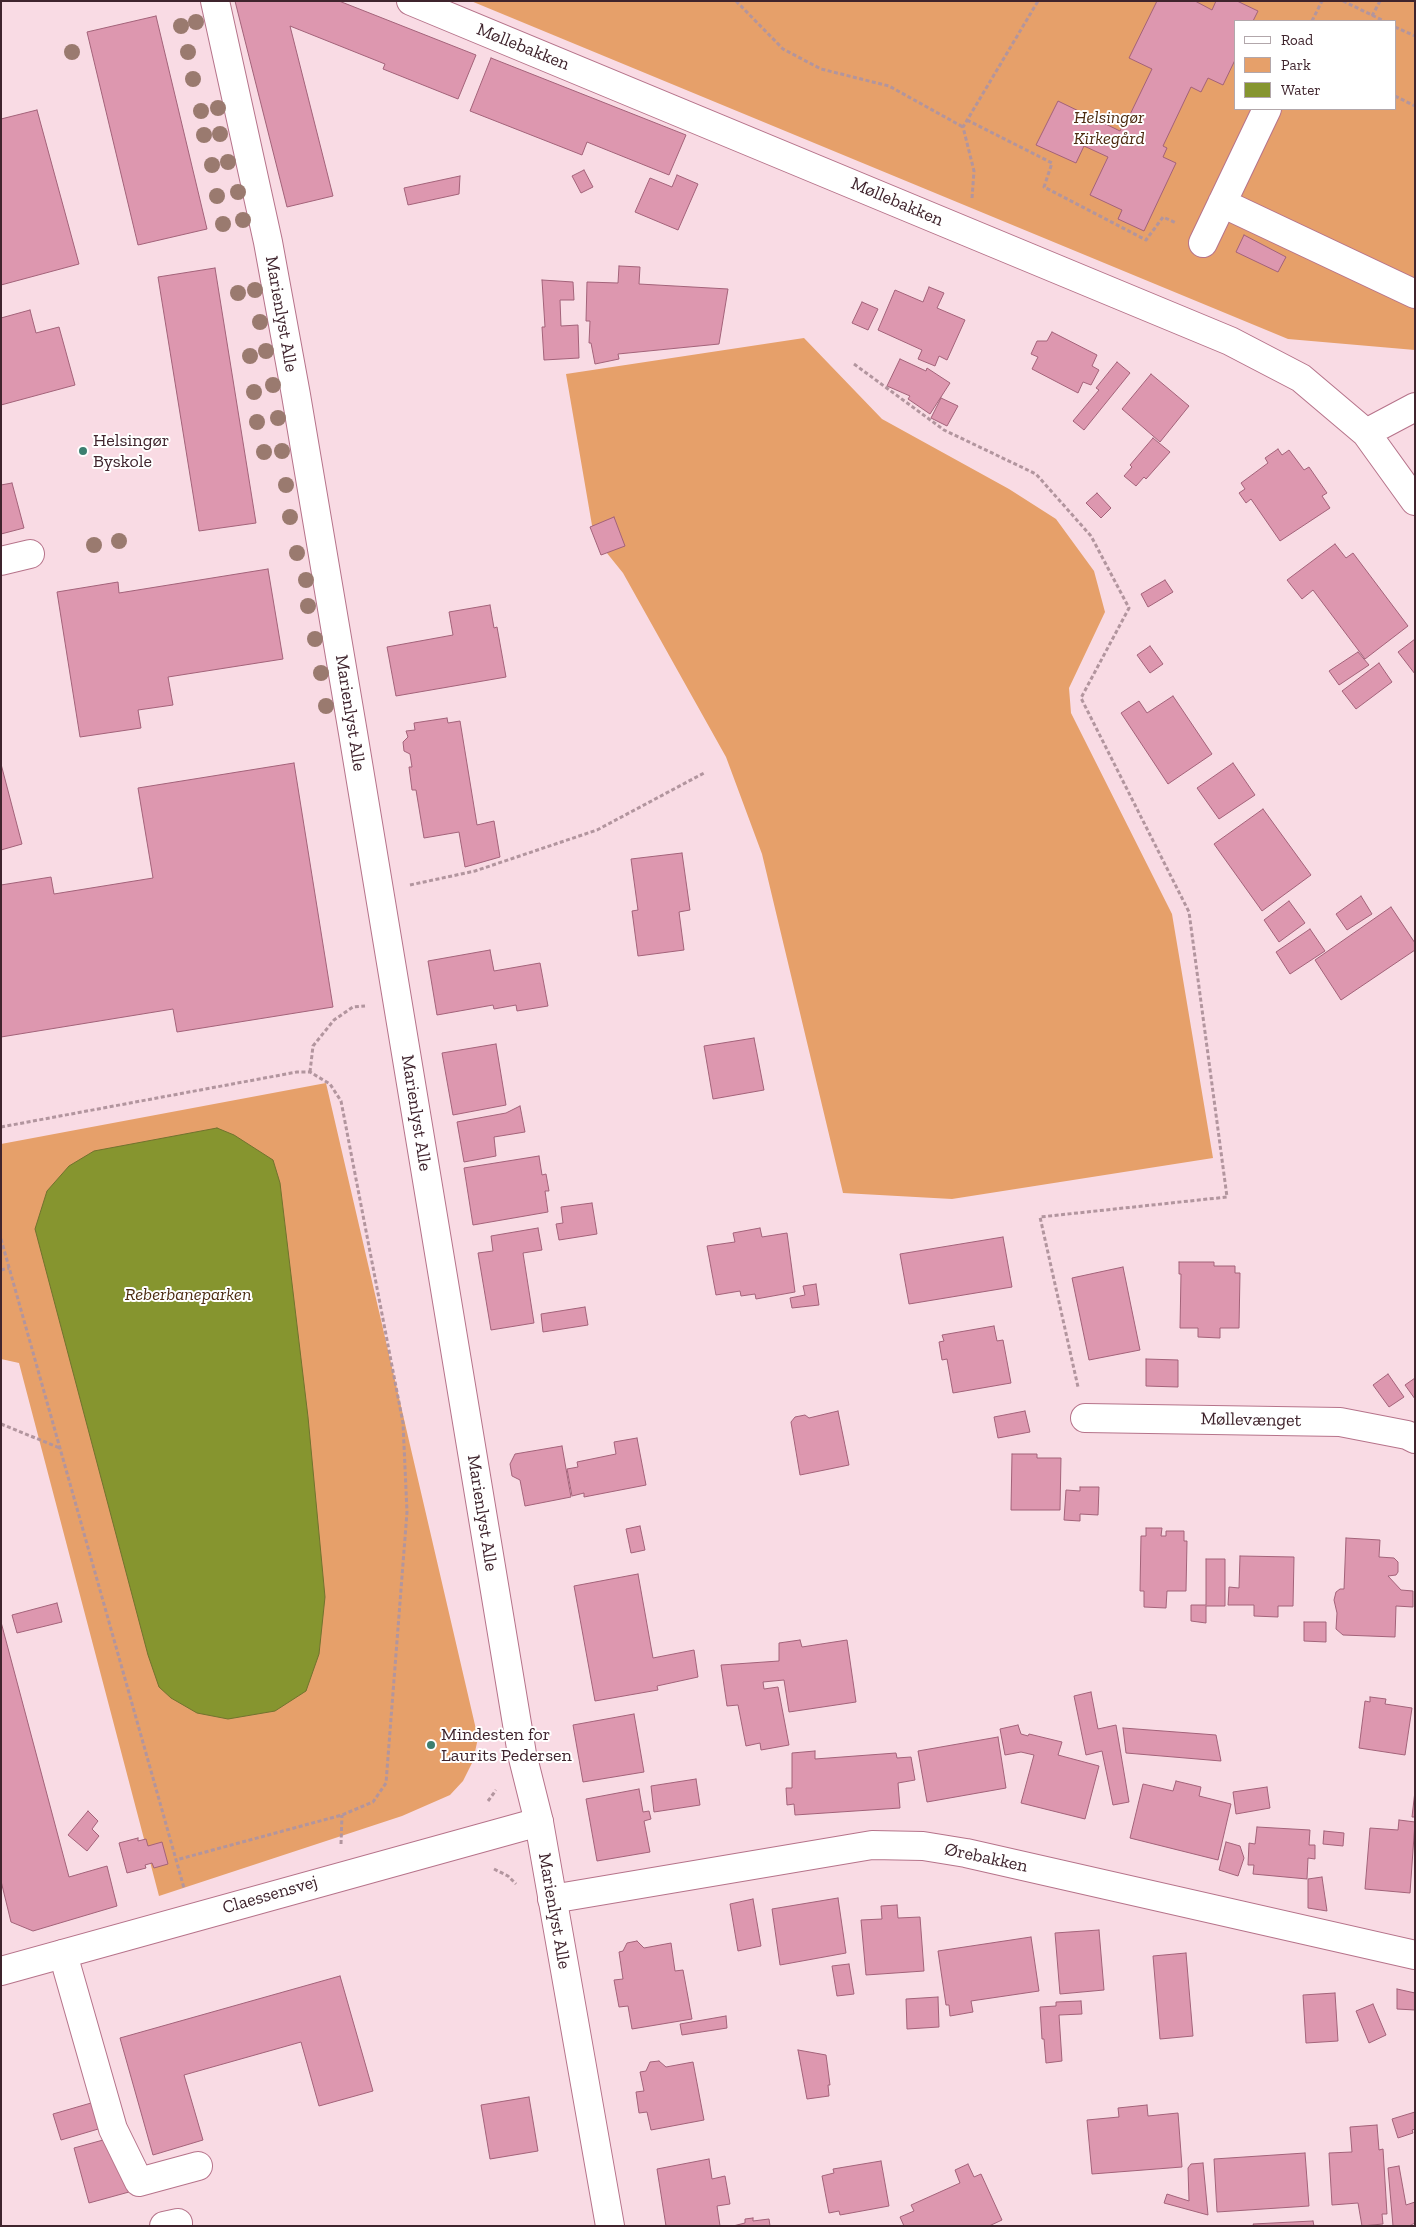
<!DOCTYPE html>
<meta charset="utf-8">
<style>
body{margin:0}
#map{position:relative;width:1416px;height:2227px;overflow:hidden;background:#f9dbe4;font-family:"Zilla Slab",serif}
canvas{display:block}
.frame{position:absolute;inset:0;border:2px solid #3f242d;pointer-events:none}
.legend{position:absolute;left:1234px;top:20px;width:162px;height:90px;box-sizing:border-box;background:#fff;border:1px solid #b2a7ab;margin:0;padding:6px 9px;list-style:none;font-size:15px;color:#3f242d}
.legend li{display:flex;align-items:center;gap:10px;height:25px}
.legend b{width:25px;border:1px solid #b2a7ab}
</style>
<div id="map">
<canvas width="1416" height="2227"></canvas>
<div class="frame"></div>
<ul class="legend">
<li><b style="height:6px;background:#fff"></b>Road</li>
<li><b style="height:14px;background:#e6a06a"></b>Park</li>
<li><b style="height:14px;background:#86952f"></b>Water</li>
</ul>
</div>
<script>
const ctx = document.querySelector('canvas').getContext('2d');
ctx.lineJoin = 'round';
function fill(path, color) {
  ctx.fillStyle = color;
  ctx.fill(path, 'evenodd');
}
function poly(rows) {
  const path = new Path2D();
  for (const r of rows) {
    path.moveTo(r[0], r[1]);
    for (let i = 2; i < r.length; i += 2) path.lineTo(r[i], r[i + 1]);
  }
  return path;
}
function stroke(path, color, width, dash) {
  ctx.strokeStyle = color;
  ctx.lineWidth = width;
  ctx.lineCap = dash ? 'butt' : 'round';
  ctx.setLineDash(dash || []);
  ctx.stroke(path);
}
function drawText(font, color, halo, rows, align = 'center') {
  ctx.font = font + ' "Zilla Slab",serif';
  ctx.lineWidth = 4;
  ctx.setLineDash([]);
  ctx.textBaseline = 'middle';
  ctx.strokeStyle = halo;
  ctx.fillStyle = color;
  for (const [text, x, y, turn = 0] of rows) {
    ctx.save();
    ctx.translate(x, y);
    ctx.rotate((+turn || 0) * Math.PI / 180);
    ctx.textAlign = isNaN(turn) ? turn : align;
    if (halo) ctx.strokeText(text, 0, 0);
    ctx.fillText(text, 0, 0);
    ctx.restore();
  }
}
const green = poly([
 [471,1,1415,1,1415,350,1288,339],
 [1235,21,1395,21,1395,109,1235,109],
 [804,338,882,419,1009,489,1056,519,1094,571,1105,612,1069,688,1071,713,1172,914,1213,1158,952,1199,843,1193,762,854,726,757,623,573,594,537,566,374],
 [326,1083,478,1738,473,1761,463,1781,450,1795,402,1816,159,1896,19,1363,1,1359,1,1144]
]);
const water = poly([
 [217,1128,234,1135,273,1160,280,1183,308,1417,325,1597,319,1654,306,1691,275,1711,228,1719,197,1713,171,1698,159,1687,148,1655,35,1229,47,1191,69,1166,94,1151,217,1128]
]);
const building = poly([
 [235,1,339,1,476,55,458,99,383,69,385,64,290,26,333,196,287,207,235,1],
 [1157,1,1195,1,1212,10,1216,1,1237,1,1258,11,1253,21,1235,21,1235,60,1223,85,1208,78,1201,92,1191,87,1163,146,1167,148,1163,157,1176,163,1144,231,1118,219,1122,210,1090,195,1108,157,1084,146,1076,163,1036,145,1058,101,1120,131,1122,127,1124,127,1152,69,1129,58,1157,1],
 [156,16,207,229,138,245,87,32,156,16],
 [491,58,686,135,669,175,587,142,582,155,470,111,491,58],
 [37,110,79,264,1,285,1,119,37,110],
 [584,170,593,187,581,193,572,176,584,170],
 [677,175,698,184,678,230,635,212,650,178,672,187,677,175],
 [460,176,459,194,408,205,404,188,460,176],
 [1244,235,1286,257,1278,272,1236,252,1244,235],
 [619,266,640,267,639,284,728,289,719,344,618,354,619,359,595,364,591,343,589,343,590,321,586,321,587,282,618,283,619,266],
 [215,268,256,523,199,531,158,277,215,268],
 [542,280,573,282,574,300,560,300,561,326,578,325,579,358,544,360,542,327,545,327,542,280],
 [929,287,944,293,937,308,965,320,947,360,939,356,935,366,918,359,922,350,878,330,895,290,923,302,929,287],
 [862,302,878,309,868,330,852,323,862,302],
 [30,310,36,333,59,327,75,385,1,405,1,318,30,310],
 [1052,332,1097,355,1092,366,1099,370,1091,385,1083,382,1078,393,1032,369,1038,357,1031,354,1037,341,1047,341,1052,332],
 [900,359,926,371,927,368,950,383,930,414,908,399,910,396,887,386,900,359],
 [1117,362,1130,373,1084,430,1073,421,1099,390,1096,388,1117,362],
 [1151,374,1189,406,1160,442,1122,409,1151,374],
 [941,398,958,406,947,426,931,418,941,398],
 [1153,438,1170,452,1146,479,1144,477,1136,486,1124,476,1132,467,1130,465,1153,438],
 [1278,449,1282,455,1289,450,1304,470,1309,467,1327,493,1322,496,1330,508,1280,541,1251,499,1246,503,1239,493,1245,489,1241,483,1268,463,1265,458,1278,449],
 [12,483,24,528,1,534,1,485,12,483],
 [1097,493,1111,508,1101,518,1086,503,1097,493],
 [614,517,625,546,601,555,590,527,614,517],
 [1335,544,1346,558,1353,553,1408,626,1365,659,1313,590,1302,599,1287,580,1335,544],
 [268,569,283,659,168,677,173,705,138,710,141,728,80,737,57,592,118,582,119,593,268,569],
 [1165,580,1173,592,1148,607,1141,594,1165,580],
 [490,605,494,628,497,627,506,677,396,696,387,647,453,635,449,612,490,605],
 [1415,639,1415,674,1398,652,1415,639],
 [1150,646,1163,664,1150,673,1137,655,1150,646],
 [1358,652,1369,665,1339,685,1329,671,1358,652],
 [1379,663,1392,682,1356,709,1342,691,1379,663],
 [1173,696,1212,754,1168,784,1121,713,1139,701,1147,713,1173,696],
 [447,718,448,723,460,721,477,825,494,821,500,857,465,867,459,832,424,838,416,790,412,790,409,767,412,767,410,754,404,751,403,742,408,737,406,731,415,730,414,723,447,718],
 [294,763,333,1007,177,1032,173,1009,1,1037,1,885,51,877,54,894,153,878,138,788,294,763],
 [1233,763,1255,795,1219,819,1197,788,1233,763],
 [1,764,22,844,1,850,1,764],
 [1263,809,1311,875,1262,911,1214,844,1263,809],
 [682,853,690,910,679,912,684,950,638,956,632,911,638,910,631,859,682,853],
 [1361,896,1372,914,1347,930,1336,914,1361,896],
 [1289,901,1305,923,1279,942,1264,920,1289,901],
 [1391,907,1415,943,1415,950,1341,1000,1315,960,1391,907],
 [1310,929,1325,951,1290,974,1276,952,1310,929],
 [490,950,494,971,540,963,548,1006,517,1011,516,1005,494,1009,493,1005,437,1015,428,961,490,950],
 [754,1038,764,1090,713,1099,704,1046,754,1038],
 [496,1044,506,1105,453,1115,442,1053,496,1044],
 [520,1106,525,1132,494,1137,496,1156,464,1162,457,1122,506,1113,520,1106],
 [539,1156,542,1175,546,1174,549,1191,545,1191,548,1212,473,1225,464,1168,539,1156],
 [592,1203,597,1234,559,1240,556,1224,563,1223,561,1207,592,1203],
 [538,1228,542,1250,523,1253,534,1323,491,1330,478,1253,493,1251,491,1236,538,1228],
 [760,1228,762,1237,787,1233,795,1292,756,1299,755,1294,741,1296,740,1291,716,1295,707,1246,735,1242,733,1233,760,1228],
 [1003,1237,1012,1287,909,1304,900,1254,1003,1237],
 [1179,1262,1214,1262,1214,1266,1235,1266,1235,1273,1240,1273,1239,1328,1220,1328,1220,1338,1198,1337,1198,1328,1180,1328,1181,1274,1179,1274,1179,1262],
 [1123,1267,1140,1350,1089,1360,1072,1278,1123,1267],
 [816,1284,819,1305,792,1308,790,1298,805,1295,803,1286,816,1284],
 [585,1307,588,1325,543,1332,541,1314,585,1307],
 [994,1326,997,1341,1003,1340,1011,1383,953,1393,947,1359,942,1360,939,1342,944,1341,942,1335,994,1326],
 [1146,1359,1178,1360,1178,1387,1146,1386,1146,1359],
 [1388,1374,1404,1397,1389,1407,1373,1385,1388,1374],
 [1415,1378,1415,1399,1405,1385,1415,1378],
 [838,1411,849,1465,800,1475,791,1422,795,1417,805,1415,809,1418,838,1411],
 [1025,1411,1030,1432,998,1438,994,1417,1025,1411],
 [637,1438,646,1485,584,1497,584,1493,572,1496,567,1469,578,1467,577,1462,616,1454,614,1442,637,1438],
 [562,1446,571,1497,525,1506,520,1480,512,1476,510,1464,515,1454,562,1446],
 [1012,1454,1037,1454,1037,1458,1061,1458,1060,1510,1011,1510,1012,1454],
 [1080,1487,1099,1487,1098,1515,1080,1514,1080,1521,1064,1520,1066,1490,1080,1491,1080,1487],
 [640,1526,645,1550,631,1553,626,1529,640,1526],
 [1146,1528,1162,1528,1161,1536,1166,1536,1166,1531,1184,1531,1184,1541,1187,1541,1186,1591,1167,1591,1166,1608,1144,1607,1144,1591,1140,1591,1141,1536,1146,1536,1146,1528],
 [1346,1538,1380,1540,1379,1557,1394,1558,1398,1562,1398,1572,1396,1575,1388,1576,1401,1590,1413,1591,1413,1607,1396,1606,1395,1637,1343,1635,1336,1629,1337,1613,1334,1600,1336,1592,1340,1589,1344,1589,1346,1538],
 [1240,1556,1294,1557,1293,1606,1278,1606,1278,1617,1254,1616,1254,1605,1228,1605,1229,1587,1239,1588,1240,1556],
 [1206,1559,1225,1559,1225,1606,1206,1606,1206,1623,1191,1621,1191,1605,1206,1605,1206,1559],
 [638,1574,653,1658,694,1650,698,1677,657,1686,658,1690,595,1701,574,1586,638,1574],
 [57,1603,62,1622,17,1633,12,1615,57,1603],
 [1,1622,69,1877,107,1866,117,1906,33,1931,11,1922,1,1881,1,1622],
 [1304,1622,1326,1622,1326,1642,1304,1641,1304,1622],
 [800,1640,802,1647,847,1640,856,1702,789,1712,784,1680,763,1682,764,1689,778,1687,789,1745,761,1750,760,1743,746,1746,738,1705,727,1706,721,1665,779,1661,779,1643,800,1640],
 [1091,1692,1098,1729,1116,1725,1129,1802,1113,1805,1102,1751,1086,1755,1074,1696,1091,1692],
 [1370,1697,1386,1699,1385,1704,1412,1708,1405,1755,1359,1748,1365,1701,1370,1702,1370,1697],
 [634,1714,644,1772,583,1782,573,1725,634,1714],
 [1018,1725,1021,1734,1028,1736,1029,1734,1062,1742,1058,1755,1099,1766,1085,1819,1021,1803,1034,1755,1021,1752,1005,1755,1000,1729,1018,1725],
 [1123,1728,1216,1735,1221,1761,1126,1753,1123,1728],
 [998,1737,1006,1788,927,1802,918,1751,998,1737],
 [815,1751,815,1759,896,1753,897,1758,911,1757,915,1780,898,1783,900,1808,795,1815,794,1804,787,1805,786,1788,792,1788,792,1753,815,1751],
 [696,1779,700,1805,654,1812,651,1786,696,1779],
 [1176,1781,1201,1787,1199,1796,1231,1804,1218,1860,1130,1838,1143,1784,1173,1791,1176,1781],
 [1267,1787,1270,1808,1236,1814,1233,1792,1267,1787],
 [639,1789,643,1812,649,1811,651,1819,644,1821,650,1852,597,1861,586,1799,639,1789],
 [1415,1791,1415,1817,1412,1817,1415,1791],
 [88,1811,98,1821,92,1829,99,1836,87,1851,68,1835,88,1811],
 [1399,1820,1415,1822,1410,1893,1365,1889,1370,1828,1398,1830,1399,1820],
 [1257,1827,1310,1830,1309,1845,1315,1845,1315,1859,1308,1858,1307,1879,1253,1874,1254,1865,1248,1865,1249,1843,1255,1844,1257,1827],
 [1324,1831,1344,1833,1343,1846,1323,1844,1324,1831],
 [138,1838,138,1841,146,1839,148,1846,162,1842,168,1864,154,1868,152,1863,145,1865,146,1868,127,1873,119,1843,138,1838],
 [1226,1842,1240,1846,1244,1858,1238,1876,1219,1870,1226,1842],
 [1322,1877,1327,1911,1308,1908,1308,1879,1322,1877],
 [838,1898,846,1953,780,1965,772,1909,838,1898],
 [753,1899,761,1946,738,1951,730,1904,753,1899],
 [897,1905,898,1918,920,1917,924,1971,866,1975,861,1920,882,1919,881,1906,897,1905],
 [1099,1930,1104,1990,1060,1994,1055,1933,1099,1930],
 [1031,1937,1039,1991,971,2001,973,2012,950,2016,949,2005,946,2005,938,1951,1031,1937],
 [637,1941,644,1948,671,1943,675,1971,683,1970,692,2019,632,2029,628,2006,619,2007,614,1980,623,1979,619,1952,623,1951,627,1943,637,1941],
 [1186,1953,1193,2036,1160,2039,1153,1956,1186,1953],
 [849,1964,854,1994,837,1996,832,1966,849,1964],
 [340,1976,373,2091,319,2106,301,2042,184,2075,203,2140,153,2155,120,2038,340,1976],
 [1397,1989,1415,1993,1415,2010,1397,2009,1397,1989],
 [1335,1993,1338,2041,1306,2043,1303,1995,1335,1993],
 [938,1997,939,2027,907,2029,906,1999,938,1997],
 [1081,2001,1082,2014,1059,2015,1062,2061,1046,2063,1044,2039,1042,2039,1040,2007,1056,2006,1056,2002,1081,2001],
 [1373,2004,1386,2035,1369,2043,1356,2011,1373,2004],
 [726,2016,727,2028,682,2035,680,2024,726,2016],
 [798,2050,826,2055,830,2085,828,2085,829,2096,807,2099,798,2050],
 [659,2061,666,2067,693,2062,704,2120,651,2130,647,2112,639,2113,636,2092,644,2091,640,2072,646,2071,650,2062,659,2061],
 [529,2097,538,2151,490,2159,481,2105,529,2097],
 [98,2101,105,2127,61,2140,53,2114,98,2101],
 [1147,2105,1148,2116,1178,2113,1182,2167,1092,2174,1087,2120,1119,2117,1118,2108,1147,2105],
 [1415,2112,1415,2129,1412,2130,1413,2133,1398,2138,1392,2119,1415,2112],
 [1377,2125,1379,2150,1383,2149,1387,2214,1382,2214,1383,2224,1362,2226,1358,2203,1332,2205,1329,2153,1352,2152,1350,2127,1377,2125],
 [114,2137,129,2192,89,2203,74,2148,114,2137],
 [1305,2153,1309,2206,1217,2212,1214,2159,1305,2153],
 [709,2159,712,2179,725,2176,730,2204,717,2206,720,2226,666,2226,657,2169,709,2159],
 [881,2161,889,2206,840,2215,839,2211,829,2213,822,2176,834,2173,833,2169,881,2161],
 [1203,2163,1208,2215,1164,2203,1167,2194,1189,2201,1188,2168,1191,2164,1203,2163],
 [968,2164,974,2177,981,2174,1002,2220,989,2226,904,2226,900,2217,914,2211,911,2205,960,2183,955,2170,968,2164],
 [1399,2166,1406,2205,1415,2202,1415,2223,1409,2226,1393,2226,1388,2168,1399,2166],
 [753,2218,753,2221,769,2219,770,2226,733,2226,745,2223,745,2219,753,2218],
 [1313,2221,1314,2226,1254,2226,1253,2224,1313,2221]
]);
const path = poly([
 [736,1,783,49,821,69,889,86,963,127],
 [1343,1,1384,21],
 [1372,16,1380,1],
 [1312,21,1322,1],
 [1395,27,1415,36],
 [1395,96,1415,106],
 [967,120,1052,163,1044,187,1146,240,1163,217,1176,223],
 [972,198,974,171,963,127,1038,1],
 [854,364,944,430,1036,474,1091,536,1129,608,1081,698,1189,912,1227,1197,1040,1217,1078,1387],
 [410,885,475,871,597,830,704,773],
 [310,1072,313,1046,334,1020,353,1007,365,1006],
 [1,1127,297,1072,310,1072,330,1084,341,1101,403,1423,407,1512,386,1783,373,1802,342,1815,176,1860],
 [1,1239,184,1888],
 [1,1270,9,1268],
 [1,1424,60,1448],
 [488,1801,496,1790],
 [341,1844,342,1815],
 [494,1869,508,1876,516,1884]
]);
const minor = poly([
 [215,1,268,242,296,395,353,733,522,1754,539,1822],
 [411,1,1230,341,1301,378,1366,433,1415,501],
 [1222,203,1415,294],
 [1203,243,1267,109],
 [1366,433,1415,407],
 [1,561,30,554],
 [1085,1418,1340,1422,1407,1435,1415,1439],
 [552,1899,872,1845,923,1846,966,1853,1415,1955],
 [63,1954,113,2129,139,2182,198,2166],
 [164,2226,178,2223,178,2226]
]);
const major = poly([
 [1,1971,539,1822,610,2226]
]);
const trees = [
 [196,22],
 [181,26],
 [72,52],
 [188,52],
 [193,79],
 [218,108],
 [201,111],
 [220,134],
 [204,135],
 [228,162],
 [212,165],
 [238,192],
 [217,196],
 [243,220],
 [223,224],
 [255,290],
 [238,293],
 [260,322],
 [266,351],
 [250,356],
 [273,385],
 [254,392],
 [278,418],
 [257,422],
 [282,451],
 [264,452],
 [286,485],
 [290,517],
 [119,541],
 [94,545],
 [297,553],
 [306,580],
 [308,606],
 [315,639],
 [321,673],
 [326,706]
];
const markers = [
 [83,451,5,"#3c7f70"],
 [431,1745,5,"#3c7f70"]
];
const streetNames = [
 ["Møllebakken",523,47,22],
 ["Møllebakken",897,202,23],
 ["Marienlyst Alle",281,314,80],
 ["Marienlyst Alle",350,713,81],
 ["Marienlyst Alle",416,1113,81],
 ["Møllevænget",1251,1420,1],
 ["Marienlyst Alle",482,1513,81],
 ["Ørebakken",986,1858,12],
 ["Claessensvej",270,1895,-16],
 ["Marienlyst Alle",554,1911,80]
];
const parkNames = [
 ["Helsingør",1109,118],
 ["Kirkegård",1109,139],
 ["Reberbaneparken",188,1295]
];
const poiNames = [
 ["Helsingør",93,441],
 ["Byskole",93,462],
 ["Mindesten for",441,1735],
 ["Laurits Pedersen",441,1756]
];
fill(green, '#e6a06a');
fill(water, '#86952f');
stroke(water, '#71732e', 1);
fill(building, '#dd97af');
stroke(building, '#a36279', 1);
stroke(minor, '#b6738a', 30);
stroke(major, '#b6738a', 30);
stroke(path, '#b2959e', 3, [4, 2.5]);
stroke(minor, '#fff', 28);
stroke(major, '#fff', 28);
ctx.fillStyle = '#9a7a6f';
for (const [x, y] of trees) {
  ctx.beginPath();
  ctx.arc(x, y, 8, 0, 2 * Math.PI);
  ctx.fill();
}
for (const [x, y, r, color] of markers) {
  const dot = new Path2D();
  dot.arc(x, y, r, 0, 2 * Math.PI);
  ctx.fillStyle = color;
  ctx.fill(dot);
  stroke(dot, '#fff', 2);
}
drawText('18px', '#3f242d', '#fff', streetNames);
drawText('italic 18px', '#4c2b10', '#fff', parkNames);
drawText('18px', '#3f242d', '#fff', poiNames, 'left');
</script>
